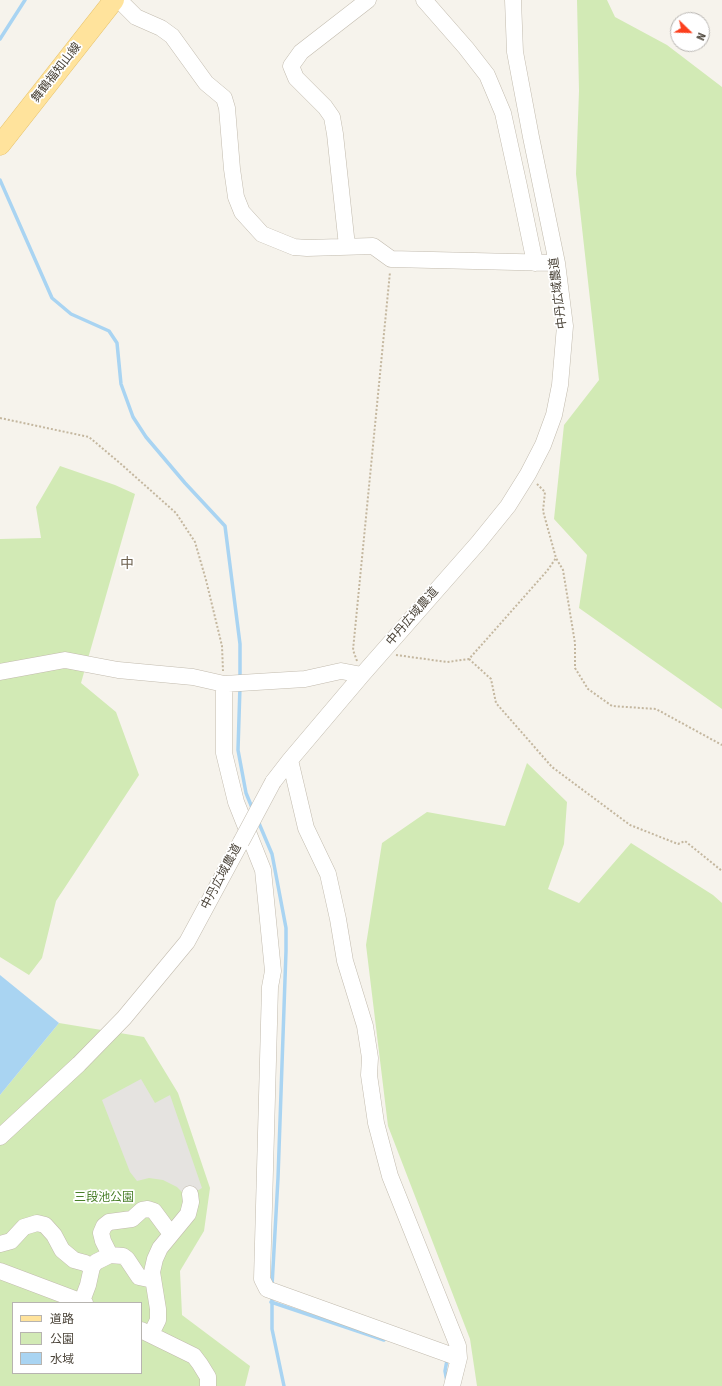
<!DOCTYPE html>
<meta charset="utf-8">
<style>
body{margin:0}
#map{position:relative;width:722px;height:1386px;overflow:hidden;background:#f6f3ec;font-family:"Source Sans 3","Noto Sans JP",sans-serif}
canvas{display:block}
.legend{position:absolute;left:12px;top:1302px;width:130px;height:72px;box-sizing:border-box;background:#fff;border:1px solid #b7b4b0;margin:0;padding:5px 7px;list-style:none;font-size:12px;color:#4b4439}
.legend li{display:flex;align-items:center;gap:8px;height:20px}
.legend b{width:20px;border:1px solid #b7b4b0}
.north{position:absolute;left:670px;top:12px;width:40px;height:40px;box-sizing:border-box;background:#fff;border:1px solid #b7b4b0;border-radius:50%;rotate:113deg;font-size:11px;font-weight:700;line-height:16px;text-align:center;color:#4b4439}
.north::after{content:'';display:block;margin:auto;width:14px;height:18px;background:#fc3f1d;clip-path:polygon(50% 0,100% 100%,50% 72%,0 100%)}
</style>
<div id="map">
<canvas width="722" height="1386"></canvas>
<ul class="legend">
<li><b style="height:5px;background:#ffe39c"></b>道路</li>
<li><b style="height:11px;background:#d2eab5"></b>公園</li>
<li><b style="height:11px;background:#a9d4f2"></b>水域</li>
</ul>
<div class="north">N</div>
</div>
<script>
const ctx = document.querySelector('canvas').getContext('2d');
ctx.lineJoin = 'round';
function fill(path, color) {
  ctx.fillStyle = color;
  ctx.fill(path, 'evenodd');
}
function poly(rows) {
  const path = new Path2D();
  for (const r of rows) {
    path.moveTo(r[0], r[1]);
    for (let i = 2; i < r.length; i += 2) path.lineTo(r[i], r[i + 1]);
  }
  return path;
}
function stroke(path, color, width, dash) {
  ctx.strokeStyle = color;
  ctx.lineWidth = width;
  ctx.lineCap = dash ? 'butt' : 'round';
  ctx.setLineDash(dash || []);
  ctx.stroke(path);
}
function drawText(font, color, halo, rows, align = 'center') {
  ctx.font = font + ' "Source Sans 3","Noto Sans JP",sans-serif';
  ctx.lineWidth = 3.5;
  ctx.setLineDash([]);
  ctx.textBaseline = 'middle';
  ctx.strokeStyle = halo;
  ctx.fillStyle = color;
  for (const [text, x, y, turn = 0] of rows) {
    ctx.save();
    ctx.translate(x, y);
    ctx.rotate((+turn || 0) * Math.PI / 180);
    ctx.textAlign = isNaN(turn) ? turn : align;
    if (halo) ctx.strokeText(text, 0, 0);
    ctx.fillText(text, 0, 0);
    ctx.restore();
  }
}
const green = poly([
 [577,0,607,0,615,17,667,45,722,87,722,709,579,608,587,555,554,519,564,425,599,380,576,174,579,91],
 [60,466,115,485,135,494,81,683,116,712,139,775,56,901,42,958,29,975,0,957,0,539,41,538,36,507],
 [527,763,567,802,564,844,548,889,579,903,631,843,713,895,722,903,722,1386,477,1386,470,1339,388,1126,366,945,382,843,427,812,505,826],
 [59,1023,144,1037,178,1093,210,1188,204,1231,180,1271,182,1315,250,1366,245,1386,0,1386,0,1095],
 [13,1303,141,1303,141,1373,13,1373]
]);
const parking = poly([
 [141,1079,155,1103,170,1095,202,1188,187,1197,177,1187,163,1180,149,1178,137,1181,130,1172,102,1100]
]);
const water = poly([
 [0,975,59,1023,0,1095]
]);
const stream = poly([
 [0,39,25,0],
 [0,180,52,298,71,314,109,331,117,343,121,384,133,417,146,437,185,483,225,526,240,644,240,678],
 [240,686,238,750,246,793,253,810],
 [258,821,272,854,286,928,286,951,278,1178,272,1286],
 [272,1294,272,1329,284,1386],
 [271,1302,384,1340],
 [445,1360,447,1360,445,1371,447,1382]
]);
const path = poly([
 [0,418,89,437,121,464,176,513,195,542,206,580,222,646,223,671],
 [537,484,545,492,543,511,556,558,563,570,575,643,575,668,588,689,612,706,656,709,722,745],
 [396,655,447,662,469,659,547,571,556,558],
 [469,659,491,679,496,703,552,767,630,825,678,844,685,841,722,871],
 [357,661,353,650,390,272]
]);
const minor = poly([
 [119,0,136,17,161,28,172,36,206,83,224,98,227,108,232,169,236,197,242,212,262,234,294,247,307,248,373,246,391,259,557,263],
 [424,0,466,48,487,75,503,113,519,186,535,263],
 [347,246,335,134,332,117,325,107,296,78,291,66,301,52,368,0],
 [0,672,65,660,118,670,193,677,224,684,305,679,341,671,362,675],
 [224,684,224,753,236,802,263,870,273,971,270,987,262,1279,267,1289,459,1358],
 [290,760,306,828,328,874,338,919,345,961,365,1026,370,1058,369,1075,376,1123,390,1176,458,1346,459,1358,452,1386],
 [273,782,290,760,362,675,478,543,508,506,528,474,543,445,554,415,560,385,565,326,557,263,531,137,515,52,513,0],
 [0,1137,79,1064,124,1018,187,942,241,842],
 [0,1244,11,1241,24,1227,37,1223,45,1225,54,1235,62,1250,74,1260,85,1263,92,1267],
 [110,1255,103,1241,101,1233,104,1226,109,1222,132,1219,142,1210,148,1209,154,1211,171,1234],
 [0,1271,85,1303],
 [82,1301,88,1285,92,1267,96,1262,110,1255,123,1256,127,1259,139,1277,153,1280],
 [141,1330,194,1356,200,1364,208,1377,208,1386],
 [151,1334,158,1320,158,1309,152,1272,155,1259,160,1248,188,1214,191,1202,190,1194]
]);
const major = poly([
 [0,145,114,0]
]);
const minorBridge = poly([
 [241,842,273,782]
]);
const streetNames = [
 ["舞鶴福知山線",57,73,-52],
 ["中丹広域農道",559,293,-97],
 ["中丹広域農道",413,617,-49],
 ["中丹広域農道",222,877,-62]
];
const parkNames = [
 ["三段池公園",104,1198]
];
const quarterNames = [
 ["中",127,565]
];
fill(green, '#d2eab5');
fill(parking, '#e5e3e0');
fill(water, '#a9d4f2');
stroke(stream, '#a9d4f2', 3.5);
stroke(minor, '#c2bbae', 17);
stroke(major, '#e6c16a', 21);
stroke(path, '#c4b79f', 2, [2, 2]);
stroke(minor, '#fff', 16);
stroke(major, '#ffe39c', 20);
stroke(minorBridge, '#c2bbae', 17, []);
stroke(minorBridge, '#fff', 16);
drawText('12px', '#4b4439', '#fff', streetNames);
drawText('12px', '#4a7f2a', '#fff', parkNames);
drawText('14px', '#6e6250', '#fff', quarterNames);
</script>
